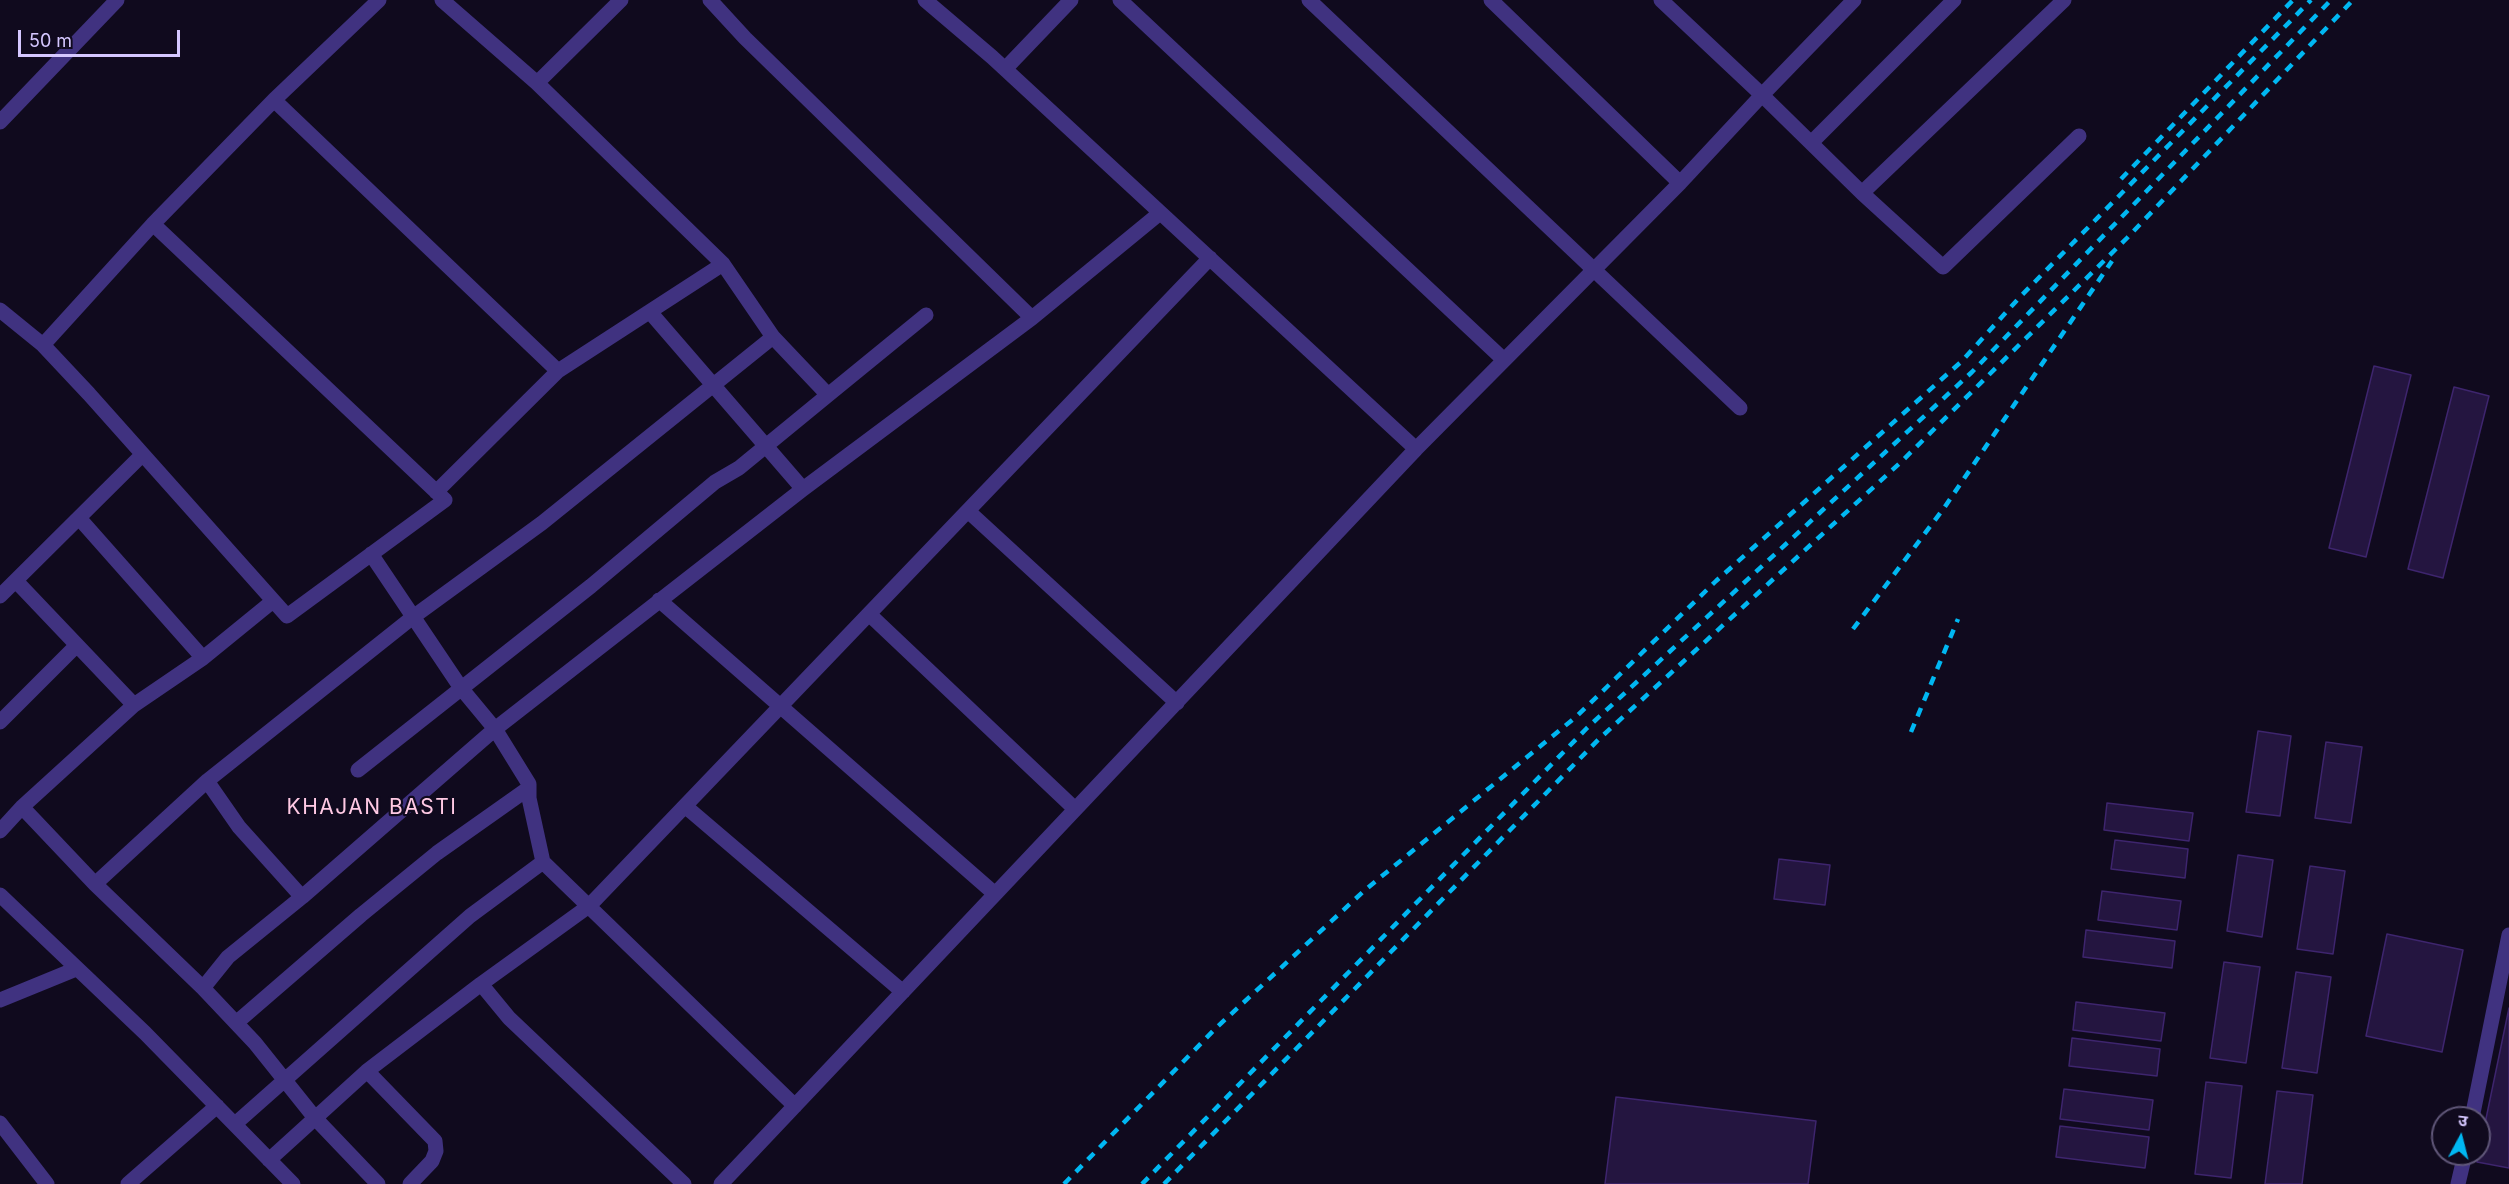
<!DOCTYPE html>
<meta charset="utf-8">
<style>
body{margin:0}
#map{position:relative;width:2509px;height:1184px;overflow:hidden;background:#100a1e;font-family:Inter,"Noto Sans Devanagari",sans-serif}
canvas{display:block}
.north{position:absolute;left:2431px;top:1106px;width:60px;height:60px;box-sizing:border-box;background:#100a1e;border:2px solid #5f5678;border-radius:50%;rotate:7deg;font-size:16px;font-weight:700;line-height:24px;text-align:center;color:#d5c7ff}
.north::after{content:'';display:block;margin:auto;width:21px;height:27px;background:#00b7f2;clip-path:polygon(50% 0,100% 100%,50% 72%,0 100%)}
.scale{position:absolute;left:18px;top:30px;width:162px;height:27px;box-sizing:border-box;border:3px solid #d5c7ff;border-top:0;padding-left:8px;font-size:18px;line-height:21px;white-space:nowrap;color:#d5c7ff;-webkit-text-stroke:4px #100a1e;paint-order:stroke}
</style>
<div id="map">
<canvas width="2509" height="1184"></canvas>
<div class="north">उ</div>
<div class="scale">50 m</div>
</div>
<script>
const ctx = document.querySelector('canvas').getContext('2d');
ctx.lineJoin = 'round';
function fill(path, color) {
  ctx.fillStyle = color;
  ctx.fill(path, 'evenodd');
}
function poly(rows) {
  const path = new Path2D();
  for (const r of rows) {
    path.moveTo(r[0], r[1]);
    for (let i = 2; i < r.length; i += 2) path.lineTo(r[i], r[i + 1]);
  }
  return path;
}
function stroke(path, color, width, dash) {
  ctx.strokeStyle = color;
  ctx.lineWidth = width;
  ctx.lineCap = dash ? 'butt' : 'round';
  ctx.setLineDash(dash || []);
  ctx.stroke(path);
}
function drawText(font, color, halo, rows, align = 'center') {
  ctx.font = font + ' Inter,sans-serif';
  ctx.lineWidth = 4.5;
  ctx.setLineDash([]);
  ctx.textBaseline = 'middle';
  ctx.strokeStyle = halo;
  ctx.fillStyle = color;
  for (const [text, x, y, turn = 0] of rows) {
    ctx.save();
    ctx.translate(x, y);
    ctx.rotate((+turn || 0) * Math.PI / 180);
    ctx.textAlign = isNaN(turn) ? turn : align;
    if (halo) ctx.strokeText(text, 0, 0);
    ctx.fillText(text, 0, 0);
    ctx.restore();
  }
}
const building = poly([
 [2374,366,2411,375,2366,557,2329,548,2374,366],
 [2454,387,2489,396,2443,578,2408,569,2454,387],
 [2258,731,2291,736,2280,816,2246,812,2258,731],
 [2326,742,2362,747,2351,823,2315,818,2326,742],
 [2107,803,2193,813,2189,841,2104,830,2107,803],
 [2115,840,2188,849,2185,878,2111,869,2115,840],
 [2238,855,2273,860,2262,937,2227,931,2238,855],
 [1779,859,1830,865,1825,905,1774,899,1779,859],
 [2310,866,2345,871,2333,954,2297,949,2310,866],
 [2102,891,2181,901,2177,930,2098,920,2102,891],
 [2086,930,2175,941,2172,968,2083,957,2086,930],
 [2387,934,2463,950,2442,1052,2366,1036,2387,934],
 [2224,962,2260,967,2246,1063,2210,1058,2224,962],
 [2296,972,2331,977,2317,1073,2282,1068,2296,972],
 [2076,1002,2165,1013,2161,1041,2073,1030,2076,1002],
 [2509,1008,2509,1168,2477,1162,2509,1008],
 [2072,1038,2160,1049,2157,1076,2069,1066,2072,1038],
 [2206,1082,2242,1086,2231,1178,2195,1174,2206,1082],
 [2064,1089,2153,1100,2149,1130,2060,1119,2064,1089],
 [2277,1091,2313,1095,2302,1184,2265,1184,2277,1091],
 [1616,1097,1816,1121,1808,1184,1605,1184,1616,1097],
 [2060,1126,2149,1137,2145,1168,2056,1157,2060,1126]
]);
const minor = poly([
 [379,0,274,100,558,371,723,264,537,83],
 [442,0,537,83,621,0],
 [710,0,745,38,1032,318],
 [925,0,992,57,1416,449],
 [1120,0,1504,360],
 [1309,0,1740,408],
 [1491,0,1680,183],
 [1854,0,1762,95,1862,193,2064,0],
 [1005,69,1071,0],
 [0,122,117,0],
 [1811,143,1954,0],
 [1862,193,1943,267,2079,136],
 [723,264,773,337,828,395,926,315],
 [0,310,43,345,89,394,287,616,445,500,153,224],
 [650,312,803,489],
 [43,345,153,224,274,100],
 [436,492,558,371],
 [968,511,1177,703],
 [79,518,203,658],
 [371,554,461,688,495,729,529,784,529,798,543,862,795,1106],
 [16,581,134,705],
 [0,596,142,455],
 [659,600,995,894],
 [869,614,1075,809],
 [0,722,77,645],
 [358,770,591,586,715,482,739,468,828,395],
 [207,781,239,827,302,897],
 [685,806,903,992],
 [22,807,95,884,203,988,255,1043,315,1118,378,1184],
 [0,831,22,807,134,705,203,658,273,601],
 [95,884,207,781,413,617,542,523,773,337],
 [0,895,145,1033,293,1184],
 [481,984,509,1018,684,1184],
 [203,988,228,957,302,897,495,729,803,489,1032,318,1160,213],
 [0,1000,76,969],
 [236,1023,361,915,437,853,529,788],
 [367,1071,435,1141,436,1151,432,1161,410,1184],
 [2472,1118,2509,935],
 [0,1123,47,1184],
 [235,1124,470,916,543,862],
 [269,1160,367,1071,481,984,589,906,1210,258],
 [128,1184,217,1106],
 [721,1184,1416,449,1680,183,1762,95,1661,0],
 [2458,1184,2465,1154]
]);
const rail = poly([
 [2121,179,2293,0],
 [1853,629,1944,508,2112,261],
 [1911,732,1958,619],
 [1064,1184,1216,1028,1365,890,1577,716,1716,581,1962,361,2019,298,2311,0],
 [1142,1184,1587,728,1972,372,2331,0],
 [1164,1184,1599,739,1901,462,2127,238,2353,0]
]);
const neighbourhoodNames = [
 ["KHAJAN BASTI",372,808]
];
fill(building, '#241540');
stroke(building, '#3e256e', 1.5);
stroke(minor, '#403280', 15);
stroke(rail, '#00b7f2', 4.5, [9, 8]);
ctx.letterSpacing = '1.5px';
drawText('21px', '#ffc9e4', '#100a1e', neighbourhoodNames);
ctx.letterSpacing = '0px';
</script>
